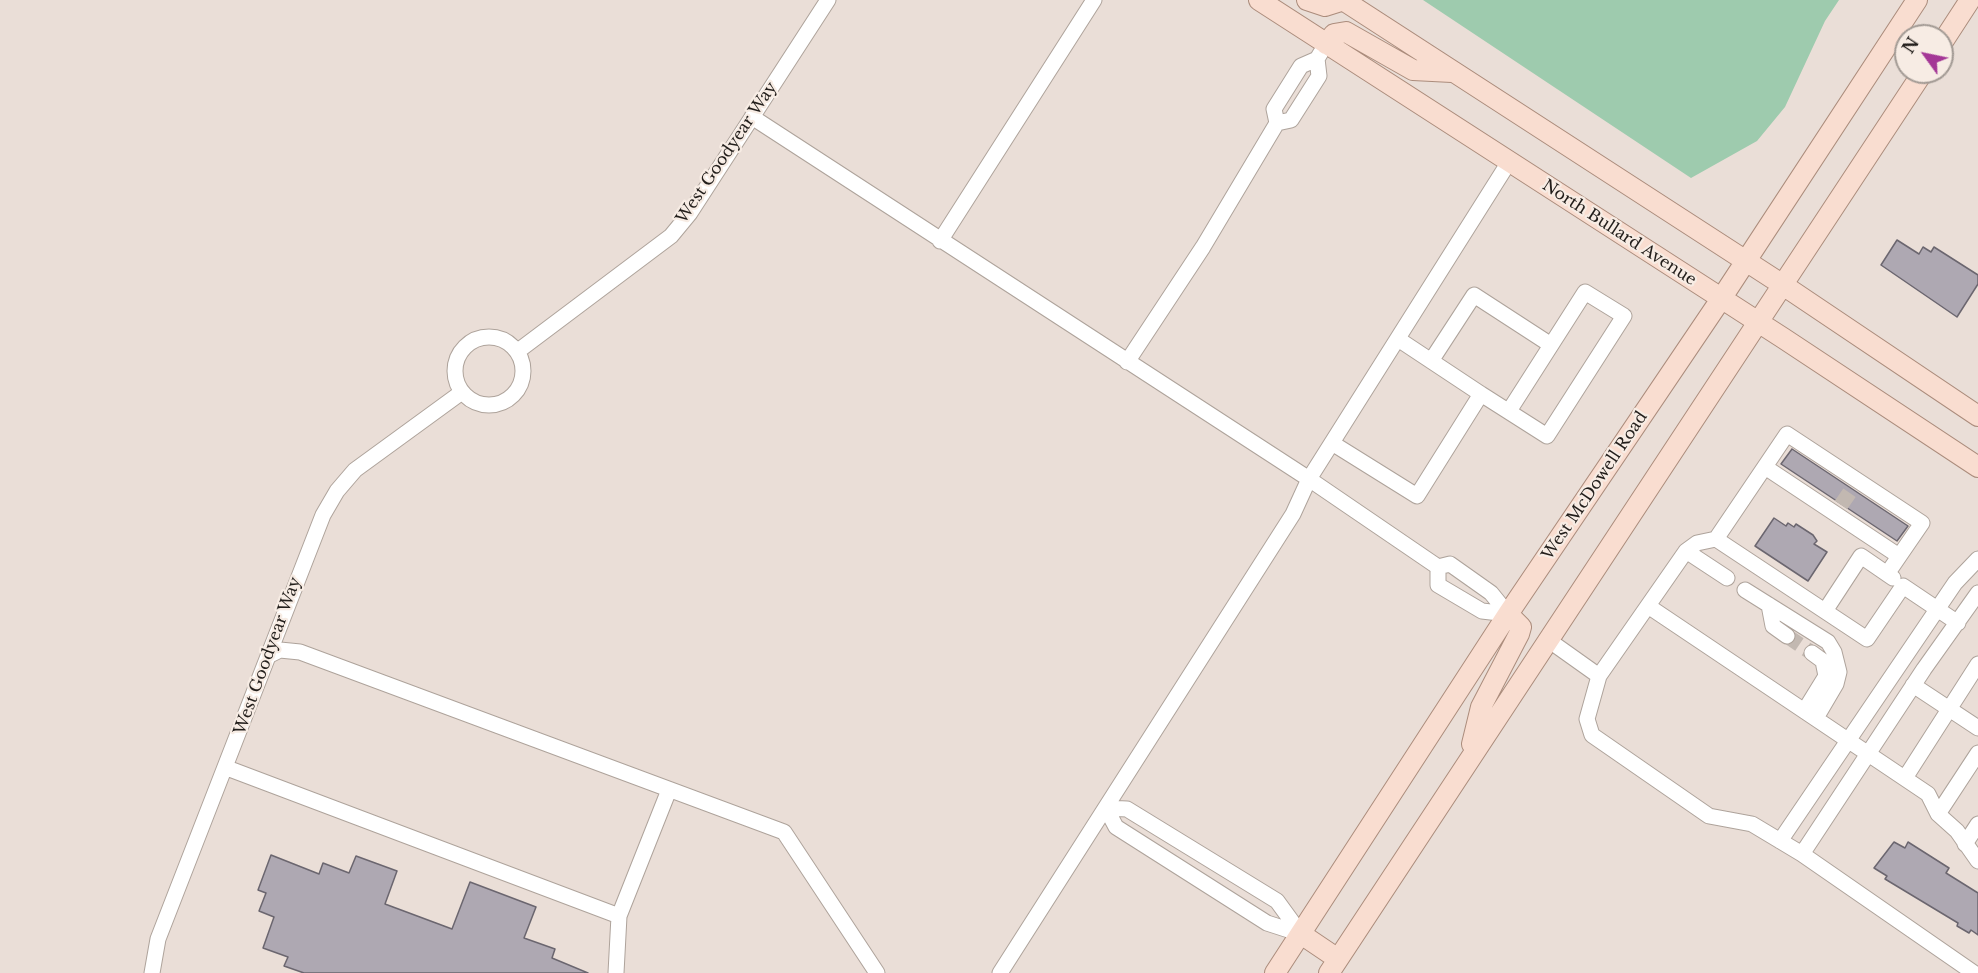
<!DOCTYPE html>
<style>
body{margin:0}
#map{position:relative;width:1978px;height:973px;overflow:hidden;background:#eaded7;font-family:"Libre Baskerville",serif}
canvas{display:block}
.north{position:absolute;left:1894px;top:24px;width:60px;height:60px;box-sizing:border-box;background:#f7ece4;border:2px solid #a29a94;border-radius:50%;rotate:303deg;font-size:16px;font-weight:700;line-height:24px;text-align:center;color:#221e1b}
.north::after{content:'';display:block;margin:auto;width:21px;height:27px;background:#a43796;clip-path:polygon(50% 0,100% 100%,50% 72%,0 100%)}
</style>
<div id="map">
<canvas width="1978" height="973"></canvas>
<div class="north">N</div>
</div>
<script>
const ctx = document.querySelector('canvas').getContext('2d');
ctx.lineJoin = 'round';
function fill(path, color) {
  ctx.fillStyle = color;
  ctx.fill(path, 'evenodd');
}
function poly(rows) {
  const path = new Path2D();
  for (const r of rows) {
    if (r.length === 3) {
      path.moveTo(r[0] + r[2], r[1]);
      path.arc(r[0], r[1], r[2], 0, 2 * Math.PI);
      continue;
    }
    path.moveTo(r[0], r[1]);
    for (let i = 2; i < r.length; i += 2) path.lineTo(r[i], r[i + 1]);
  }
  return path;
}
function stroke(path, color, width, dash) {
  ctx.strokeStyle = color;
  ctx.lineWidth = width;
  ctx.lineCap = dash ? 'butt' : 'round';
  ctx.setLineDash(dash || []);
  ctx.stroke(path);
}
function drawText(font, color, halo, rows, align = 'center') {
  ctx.font = font + ' "Libre Baskerville",serif';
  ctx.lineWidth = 4.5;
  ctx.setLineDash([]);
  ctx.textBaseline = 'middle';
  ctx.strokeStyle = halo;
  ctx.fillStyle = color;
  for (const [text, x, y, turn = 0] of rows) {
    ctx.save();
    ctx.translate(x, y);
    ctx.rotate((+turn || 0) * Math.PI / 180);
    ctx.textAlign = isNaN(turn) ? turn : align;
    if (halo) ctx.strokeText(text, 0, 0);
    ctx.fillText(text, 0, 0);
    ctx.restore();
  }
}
const green = poly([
 [1423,0,1839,0,1825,21,1785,107,1757,141,1691,178]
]);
const building = poly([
 [1897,240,1919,254,1923,247,1931,252,1934,247,1978,275,1978,284,1957,317,1881,265,1897,240],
 [1792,449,1908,526,1897,541,1781,464,1792,449],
 [1774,518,1786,526,1788,523,1794,527,1796,524,1813,535,1817,541,1814,544,1827,552,1808,581,1755,546,1774,518],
 [1894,842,1905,848,1908,842,1949,868,1946,873,1978,893,1978,935,1971,930,1969,933,1957,926,1958,923,1885,879,1887,876,1874,868,1894,842],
 [271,855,319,874,323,863,349,873,356,856,397,871,385,904,452,929,470,882,536,907,524,938,555,949,552,958,588,973,304,973,284,966,288,957,263,948,274,917,259,911,266,893,258,890,271,855]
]);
const minorTunnel = poly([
 [1841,505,1852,489],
 [1787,636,1812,653]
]);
const minor = poly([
 [752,117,1309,479,1509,162],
 [1277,123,1291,120,1319,76,1317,59],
 [940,241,1094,0],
 [489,371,34],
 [518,351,671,236,690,213,828,0],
 [1431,361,1474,295,1551,345],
 [1127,362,1203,247,1277,123,1274,109,1301,66,1317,59,1326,44],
 [1481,394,1547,436,1624,316,1585,292,1509,411],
 [1332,443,1417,496,1481,394,1398,339],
 [1765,467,1899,556],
 [1716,539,1787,434,1922,523,1887,574],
 [1686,551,1727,578],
 [1438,567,1438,585,1482,611,1508,614],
 [1745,590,1828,642,1834,652,1839,672,1836,684,1816,718],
 [1769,605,1773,626,1787,636],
 [1648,606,1928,794,1938,814,1957,831,1978,861],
 [1825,611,1861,556,1893,578],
 [1547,639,1599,676,1587,719,1592,735,1709,816,1752,824,1802,854,1974,973],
 [268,656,280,650,300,652,784,832,877,973],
 [1599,676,1686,551,1697,543,1716,539,1867,639,1903,586,1958,623],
 [1913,685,1978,728],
 [1805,710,1826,676,1823,661,1812,653],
 [227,768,619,916],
 [1905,778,1978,664],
 [1106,808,1127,809,1277,901,1301,934],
 [1106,808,1116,827,1267,923,1301,934],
 [1938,814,1978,753],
 [1780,841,1955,583,1978,559],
 [1965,844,1978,824],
 [1802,854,1924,669,1978,593],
 [152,973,158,939,323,515,337,491,355,470,462,392],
 [616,973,619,916,669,790],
 [1000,973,1293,514,1309,479,1438,567,1450,564,1491,593,1508,614]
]);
const major = poly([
 [1259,0,1783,338,1978,467],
 [1307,0,1325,6,1344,0],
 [1343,0,1783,285,1978,416],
 [1942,43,1970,0],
 [1326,44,1334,34,1346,32,1413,70,1452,72],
 [1472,744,1481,707,1519,634,1521,627,1508,614],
 [1301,934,1338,959],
 [1275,973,1508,614,1721,299,1917,0],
 [1329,973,1923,72]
]);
const streetNames = [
 ["West Goodyear Way",727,153,-56],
 ["North Bullard Avenue",1619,233,33],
 ["West McDowell Road",1595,486,-56],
 ["West Goodyear Way",268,656,-70]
];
fill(green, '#9ecbae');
fill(building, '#aea8b2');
stroke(building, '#6b666f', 1.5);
stroke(minorTunnel, '#c2b8b1', 15, [15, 8]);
stroke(minor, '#aea39b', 17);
stroke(major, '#ab8c7c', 22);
stroke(minor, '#fff', 15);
stroke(major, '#f9ddd0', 20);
drawText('16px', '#221e1b', '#f7ece4', streetNames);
</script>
